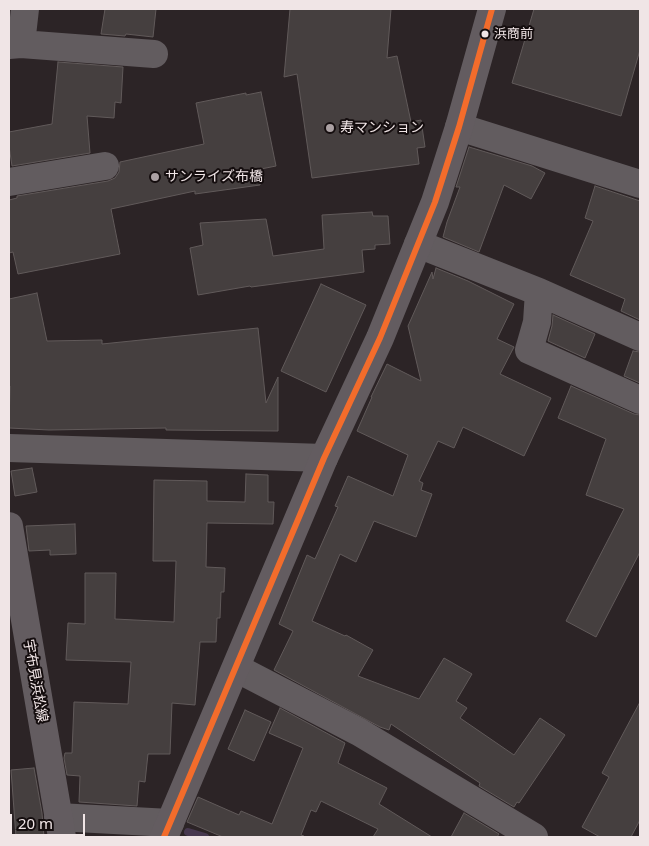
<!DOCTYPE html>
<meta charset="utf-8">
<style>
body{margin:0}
#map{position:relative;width:649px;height:846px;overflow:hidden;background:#2c2426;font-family:"Noto Sans",sans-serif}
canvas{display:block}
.frame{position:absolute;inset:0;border:10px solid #f0e5e6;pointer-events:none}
.scale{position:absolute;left:10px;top:814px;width:75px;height:22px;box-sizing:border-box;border:2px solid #f0e5e6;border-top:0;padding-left:6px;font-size:15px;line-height:18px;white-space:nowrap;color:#f0e5e6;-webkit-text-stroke:4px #140d0e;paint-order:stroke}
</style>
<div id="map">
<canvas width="649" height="846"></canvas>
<div class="frame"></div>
<div class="scale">20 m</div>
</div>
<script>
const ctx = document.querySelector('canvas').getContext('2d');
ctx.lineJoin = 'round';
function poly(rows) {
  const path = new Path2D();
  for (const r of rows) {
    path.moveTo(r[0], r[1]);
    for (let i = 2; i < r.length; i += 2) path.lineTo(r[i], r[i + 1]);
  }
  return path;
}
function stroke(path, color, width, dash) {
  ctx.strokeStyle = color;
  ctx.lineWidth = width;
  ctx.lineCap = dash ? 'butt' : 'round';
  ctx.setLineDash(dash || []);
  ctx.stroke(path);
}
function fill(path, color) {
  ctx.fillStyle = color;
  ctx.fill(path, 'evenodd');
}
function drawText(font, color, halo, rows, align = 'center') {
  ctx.font = font + ' "Noto Sans","Noto Sans JP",sans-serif';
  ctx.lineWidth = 4;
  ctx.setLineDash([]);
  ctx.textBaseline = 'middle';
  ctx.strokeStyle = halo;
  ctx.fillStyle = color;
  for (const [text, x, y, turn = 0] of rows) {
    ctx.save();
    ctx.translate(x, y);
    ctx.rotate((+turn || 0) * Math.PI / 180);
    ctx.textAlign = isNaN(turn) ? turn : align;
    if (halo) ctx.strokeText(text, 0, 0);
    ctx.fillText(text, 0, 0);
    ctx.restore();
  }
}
const stream = poly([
 [188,832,205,837]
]);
const building = poly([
 [105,9,156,9,153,37,126,34,125,36,101,34,105,9],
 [290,9,391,9,387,58,397,56,411,122,421,120,425,147,417,148,419,164,312,178,297,74,284,77,290,9],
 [534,9,640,9,640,50,621,116,512,83,534,9],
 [58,62,123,67,121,103,115,102,114,118,87,116,90,153,12,166,9,146,9,132,52,124,58,62],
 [261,92,276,166,261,169,264,180,260,181,260,185,195,194,195,191,111,209,120,254,18,274,13,252,9,253,9,200,17,198,17,196,108,181,115,178,119,172,120,162,204,144,196,103,246,93,246,95,261,92],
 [469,147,532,166,545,173,531,199,504,185,479,252,443,237,447,222,460,187,456,187,469,147],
 [595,186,640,201,640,320,621,311,625,299,570,275,593,221,585,218,595,186],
 [372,212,373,216,388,216,390,244,375,245,375,249,362,250,364,272,251,287,250,286,198,295,190,248,203,245,200,223,266,219,273,256,324,249,322,215,372,212],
 [436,268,468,281,514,304,497,339,514,347,500,374,551,398,524,456,463,427,454,448,438,441,419,481,423,483,421,490,432,494,416,537,374,521,356,562,340,554,312,621,345,636,346,635,373,650,358,676,419,699,444,658,472,674,456,701,467,708,460,718,514,755,540,718,565,735,519,803,517,802,514,807,479,786,480,783,391,724,389,730,380,727,274,670,293,631,279,624,307,555,315,559,338,507,335,506,348,476,393,496,408,455,357,431,372,397,371,397,387,364,421,381,408,326,432,272,433,279,436,268],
 [321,284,366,305,326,392,281,371,321,284],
 [37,293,47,341,102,340,102,344,258,328,266,403,278,377,278,431,166,430,166,428,49,430,9,428,10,386,9,386,9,299,37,293],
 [553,315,595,334,585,358,548,341,552,326,553,315],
 [633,351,640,352,640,383,624,376,633,351],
 [571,386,634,414,640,415,640,552,596,637,566,621,624,509,586,495,606,439,558,418,571,386],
 [32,468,37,492,15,496,11,471,32,468],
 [246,474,268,475,268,502,274,502,273,524,207,523,206,567,225,568,224,592,221,592,220,618,217,618,216,642,200,642,195,705,172,703,170,754,148,754,145,782,139,781,137,806,79,802,80,776,67,775,64,758,65,753,72,753,74,702,128,704,131,662,66,660,68,623,85,624,85,573,116,573,115,619,174,622,176,561,153,561,154,480,207,481,207,501,245,502,246,474],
 [75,524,76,554,50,555,50,550,29,551,26,526,75,524],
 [640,702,640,820,631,837,600,837,582,827,609,777,602,773,640,702],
 [280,708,345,743,338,763,387,788,379,804,432,837,373,837,378,829,321,801,316,812,311,810,301,835,304,836,304,837,223,837,187,822,198,797,239,815,241,811,272,824,303,748,269,733,280,708],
 [245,710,271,722,254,761,228,749,245,710],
 [34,768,42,813,44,837,16,837,11,770,34,768],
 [464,813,499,834,497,837,451,837,464,813]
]);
const minor = poly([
 [21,44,25,9],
 [9,45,21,44,154,54],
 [459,127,640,184],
 [9,182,105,166],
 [418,244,539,292,640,337],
 [539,292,537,322,529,350,640,400],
 [9,448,324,458],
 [236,668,359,732,534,837],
 [58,817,170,823]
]);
const major = poly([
 [9,526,62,837],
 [164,837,324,458,380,338,435,202,459,127,492,9]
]);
const bus1 = poly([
 [164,837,324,458,380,338,435,202,459,127,492,9]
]);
const markers = [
 [485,34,4.5,"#f0e5e6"],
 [330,128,5,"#aba1a3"],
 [155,177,5,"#aba1a3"]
];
const busNames = [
 ["浜商前",494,34]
];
const poiNames = [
 ["寿マンション",340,128],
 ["サンライズ布橋",165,177]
];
const streetNames = [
 ["宇布見浜松線",35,681,80]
];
stroke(stream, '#47384f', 8);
fill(building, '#453f3f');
stroke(building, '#615a5a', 1);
stroke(minor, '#625c5f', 28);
stroke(major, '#635c60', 28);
stroke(bus1, '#f36c2b', 6);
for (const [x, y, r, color] of markers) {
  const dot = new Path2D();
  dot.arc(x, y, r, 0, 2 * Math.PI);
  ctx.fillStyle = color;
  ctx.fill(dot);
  stroke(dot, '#140d0e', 2);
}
drawText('13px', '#f0e5e6', '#140d0e', busNames, 'left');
drawText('14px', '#f0e5e6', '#140d0e', poiNames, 'left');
drawText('14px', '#f0e5e6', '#140d0e', streetNames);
</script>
